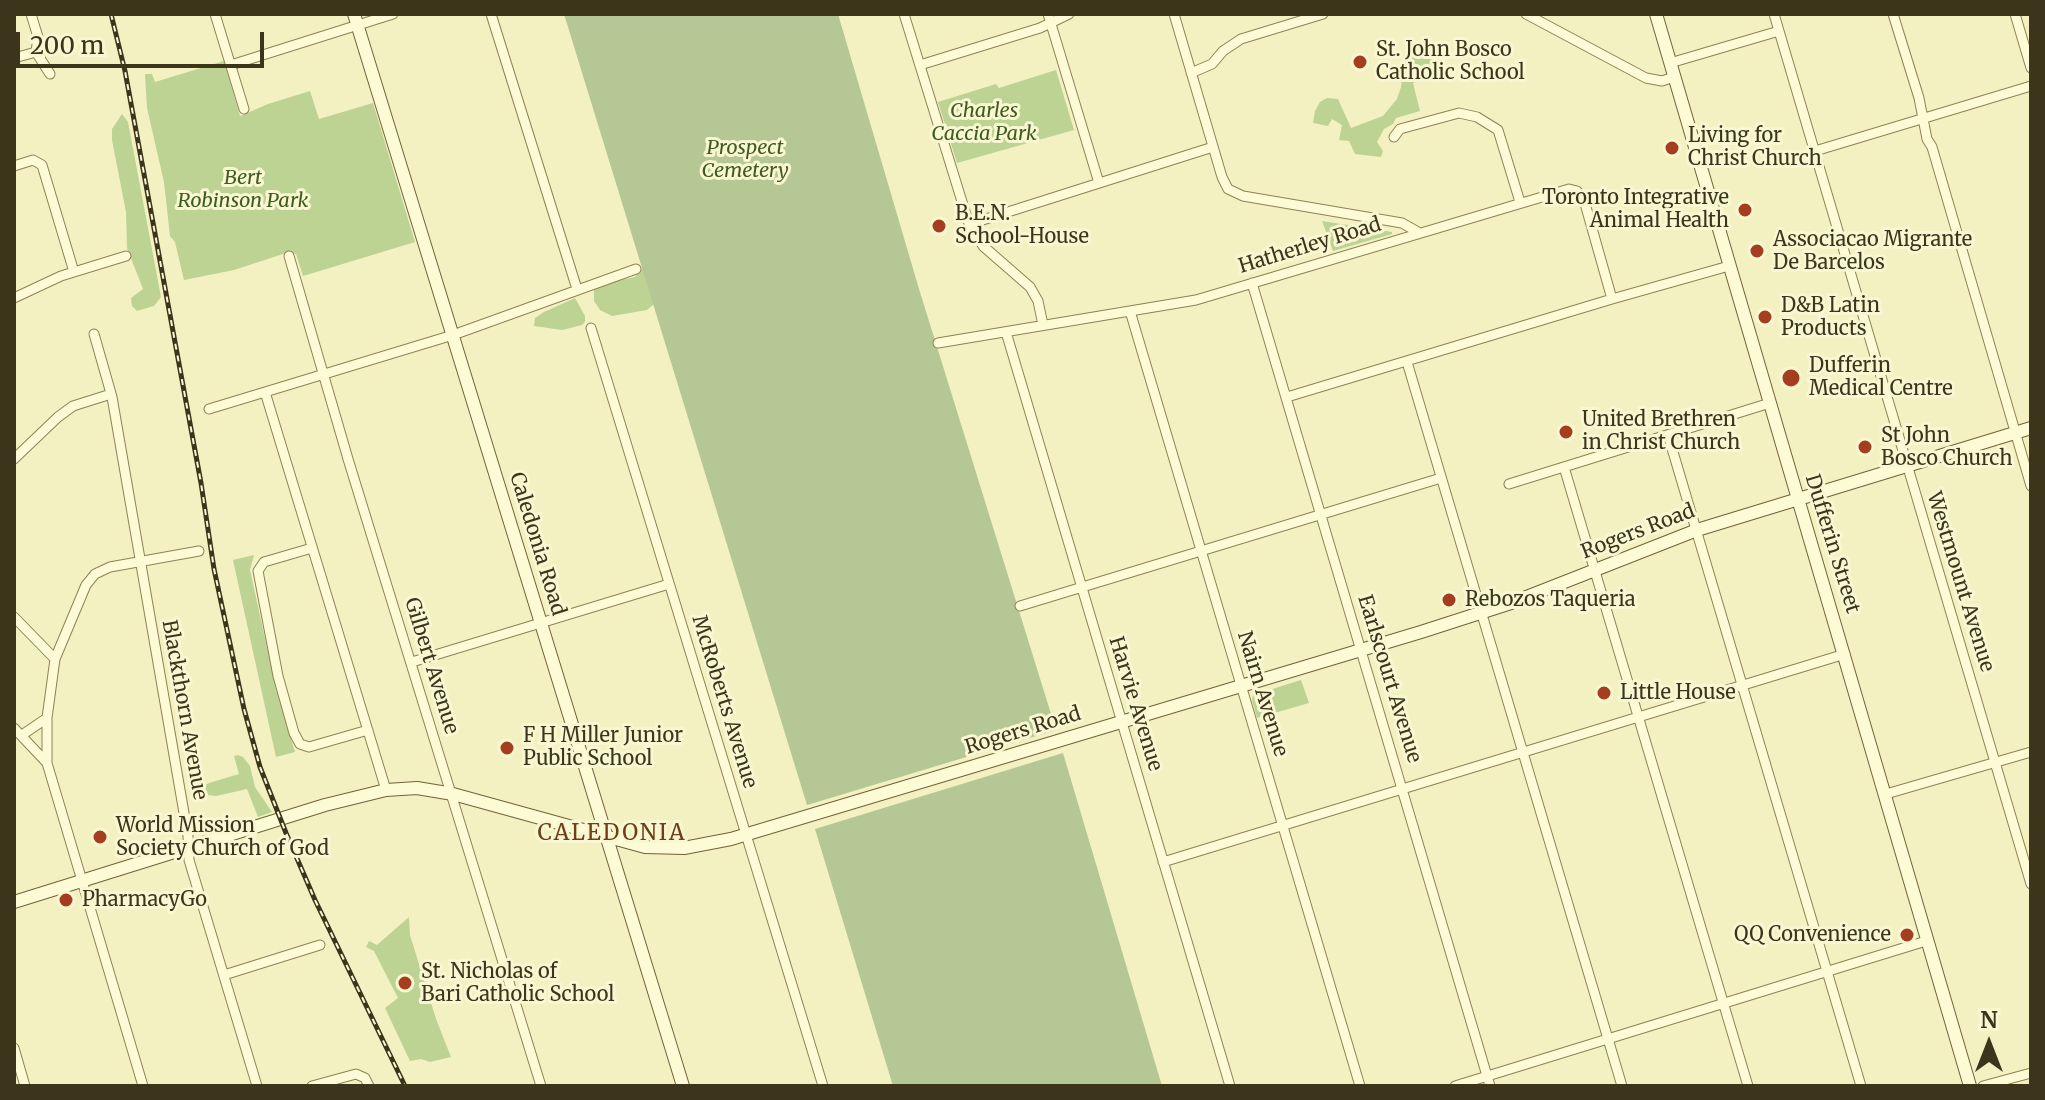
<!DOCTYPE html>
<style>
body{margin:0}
#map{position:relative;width:2045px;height:1100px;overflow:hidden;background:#f3f0c1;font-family:Merriweather,serif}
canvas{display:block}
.frame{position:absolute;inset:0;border:16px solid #3d341c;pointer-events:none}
.north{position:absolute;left:1949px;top:1004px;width:80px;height:80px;-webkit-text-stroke:6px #f9f7d2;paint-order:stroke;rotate:0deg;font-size:22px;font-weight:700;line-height:32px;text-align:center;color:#3d341c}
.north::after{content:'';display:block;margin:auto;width:28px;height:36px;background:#3d341c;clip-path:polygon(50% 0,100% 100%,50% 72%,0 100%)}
.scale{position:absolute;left:16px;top:32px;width:248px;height:36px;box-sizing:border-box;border:4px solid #3d341c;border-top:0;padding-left:10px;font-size:24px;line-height:28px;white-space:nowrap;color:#3d341c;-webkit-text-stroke:6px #f9f7d2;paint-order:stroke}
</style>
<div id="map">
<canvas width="2045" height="1100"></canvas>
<div class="frame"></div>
<div class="north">N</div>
<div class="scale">200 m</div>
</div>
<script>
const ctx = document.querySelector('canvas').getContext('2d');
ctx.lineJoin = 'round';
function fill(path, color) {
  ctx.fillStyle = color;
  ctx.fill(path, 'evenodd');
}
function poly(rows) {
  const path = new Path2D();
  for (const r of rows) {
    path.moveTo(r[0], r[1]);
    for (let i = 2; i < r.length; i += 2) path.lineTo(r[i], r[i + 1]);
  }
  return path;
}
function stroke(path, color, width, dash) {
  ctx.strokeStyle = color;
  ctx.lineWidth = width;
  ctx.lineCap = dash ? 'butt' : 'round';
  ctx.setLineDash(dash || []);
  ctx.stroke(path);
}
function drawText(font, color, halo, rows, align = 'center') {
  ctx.font = font + ' Merriweather,serif';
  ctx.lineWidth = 6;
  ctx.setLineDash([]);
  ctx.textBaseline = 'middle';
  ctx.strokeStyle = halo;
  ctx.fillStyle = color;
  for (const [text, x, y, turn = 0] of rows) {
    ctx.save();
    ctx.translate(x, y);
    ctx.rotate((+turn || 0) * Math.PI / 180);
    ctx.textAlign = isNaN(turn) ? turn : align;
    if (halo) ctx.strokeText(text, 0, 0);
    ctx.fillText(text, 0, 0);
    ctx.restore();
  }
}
const green = poly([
 [1429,40,1433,43,1438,73,1413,83,1420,111,1396,118,1393,124,1384,129,1377,142,1383,151,1381,157,1355,154,1349,141,1339,140,1342,125,1332,119,1328,126,1313,123,1315,111,1320,102,1327,98,1338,99,1351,128,1383,116,1397,99,1401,87,1404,59,1410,51],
 [224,61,240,116,268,104,310,91,319,119,373,103,415,242,303,276,296,254,286,253,234,270,184,280,175,242,170,236,164,182,147,108,145,74,152,74,155,82],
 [1056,70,1074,130,957,163,938,102,996,84,999,88],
 [122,114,128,122,161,297,154,306,137,311,132,306,131,298,143,289,127,248,126,212,112,140,112,129],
 [1322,221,1392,232,1392,234,1333,251],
 [646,263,655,297,653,305,647,310,612,316,600,310,594,301,594,290,599,285,635,277],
 [575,298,585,316,585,322,582,325,562,330,534,326,535,318,544,312],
 [254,555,250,570,276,689,295,752,276,757,233,560],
 [1301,680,1309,703,1257,718,1252,700,1253,695],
 [238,755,243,757,250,766,255,787,272,812,258,817,247,789,216,796,208,795,206,791,205,785,209,783,239,774,234,756],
 [409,917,410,935,436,1019,451,1057,430,1062,421,1059,410,1061,385,1008,398,998,374,951,366,947,369,941,377,945]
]);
const cemetery = poly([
 [564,14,838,14,919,289,1056,730,807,805],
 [1063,753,1162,1086,893,1086,815,829]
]);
const street = poly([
 [31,14,38,37,36,52,50,74],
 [215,14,244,109],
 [491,14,577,289],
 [904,14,968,221,983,246,1030,287,1038,301,1043,325],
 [1048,14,1099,183],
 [1174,14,1222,177,1228,189,1243,196,1402,223,1418,232],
 [1526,14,1646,78,1662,81,1674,77],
 [1774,14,2031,884],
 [1893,14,1919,98,1927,139,1932,147,2031,486],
 [2015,14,2031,68],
 [14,58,36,52],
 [1670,63,1779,31],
 [231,65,393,14],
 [920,65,1040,28,1069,14],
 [1191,73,1212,64,1223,51,1241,39,1323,14],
 [1394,137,1400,129,1459,113,1477,117,1498,130,1520,202],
 [1815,151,2031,86],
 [14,166,33,160,42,165,74,272],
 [970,224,1213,147],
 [289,256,348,459,541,1086],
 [1252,283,1490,1086],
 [14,298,61,276,126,256],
 [1130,311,1360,1086],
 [591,328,823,1086],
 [1006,332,1230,1086],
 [94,334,112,397,188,836,189,860,257,1086],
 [938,343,1196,300,1569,189,1577,191,1584,200,1612,299],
 [1407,362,1622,1086],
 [265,392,386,790],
 [1287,397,1612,299,1729,266],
 [209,409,453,335,636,269],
 [1668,435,1861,1086],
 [14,459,58,417,73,406,111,394],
 [1564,467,1748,1086],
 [1509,484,1770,403],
 [312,548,264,562,258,571,278,676,294,733,300,744,309,747,368,730],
 [1020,606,1441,478],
 [14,617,55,659],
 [412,662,669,584],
 [14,728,47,763,143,1086],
 [22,735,47,718],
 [47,763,47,718,55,659,86,585,95,574,110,567,199,551],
 [1886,794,2031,752],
 [1163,862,1845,654],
 [224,975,320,945],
 [14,1048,25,1086],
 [312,1086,356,1074,365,1078,369,1086],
 [1455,1086,1926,941],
 [1983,1086,2031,1073]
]);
const secondary = poly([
 [354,14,683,1086],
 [1656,14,1970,1086],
 [14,902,325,805,386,790,417,788,453,794,645,847,684,848,731,839,1421,632,1511,603,1697,530,2031,428]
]);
const rail = poly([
 [111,14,125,71,201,483,214,569,244,709,260,767,286,833,315,900,405,1086]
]);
const markers = [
 [1360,62,8,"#a53e1f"],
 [1672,148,8,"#a53e1f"],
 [1745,210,8,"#a53e1f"],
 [939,226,8,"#a53e1f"],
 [1757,251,8,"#a53e1f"],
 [1765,317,8,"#a53e1f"],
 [1791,378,10,"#a53e1f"],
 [1566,432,8,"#a53e1f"],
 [1865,447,8,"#a53e1f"],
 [1449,600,8,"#a53e1f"],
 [1604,693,8,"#a53e1f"],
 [507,748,8,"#a53e1f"],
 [100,837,8,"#a53e1f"],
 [66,900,8,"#a53e1f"],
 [1907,935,8,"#a53e1f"],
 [405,983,8,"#a53e1f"]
];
const poiNames = [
 ["St. John Bosco",1376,50],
 ["Catholic School",1376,73],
 ["Living for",1688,136],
 ["Christ Church",1688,159],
 ["Toronto Integrative",1729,198,"right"],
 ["Animal Health",1729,221,"right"],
 ["B.E.N.",955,214],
 ["School-House",955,237],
 ["Associacao Migrante",1773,240],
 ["De Barcelos",1773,263],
 ["D&B Latin",1781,306],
 ["Products",1781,329],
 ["Dufferin",1809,366],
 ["Medical Centre",1809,389],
 ["United Brethren",1582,420],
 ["in Christ Church",1582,443],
 ["St John",1881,436],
 ["Bosco Church",1881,459],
 ["Rebozos Taqueria",1465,600],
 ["Little House",1620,693],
 ["F H Miller Junior",523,736],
 ["Public School",523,759],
 ["World Mission",116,826],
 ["Society Church of God",116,849],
 ["PharmacyGo",82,900],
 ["QQ Convenience",1891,935,"right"],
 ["St. Nicholas of",421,972],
 ["Bari Catholic School",421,995]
];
const parkNames = [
 ["Charles",984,111],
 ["Caccia Park",984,134],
 ["Prospect",745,148],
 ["Cemetery",745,171],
 ["Bert",243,178],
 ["Robinson Park",243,201]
];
const streetNames = [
 ["Hatherley Road",1310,246,-17],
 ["Rogers Road",1638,532,-21],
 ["Caledonia Road",537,544,73],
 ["Dufferin Street",1832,544,73],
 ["Westmount Avenue",1960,582,73],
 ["Gilbert Avenue",431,666,73],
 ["Earlscourt Avenue",1389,679,73],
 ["Nairn Avenue",1262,694,73],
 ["McRoberts Avenue",724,702,73],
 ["Harvie Avenue",1135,704,73],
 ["Blackthorn Avenue",184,710,80],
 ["Rogers Road",1023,731,-17]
];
const neighbourhoodNames = [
 ["CALEDONIA",612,834]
];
fill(green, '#bcd394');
fill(cemetery, '#b4c794');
stroke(street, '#8f8256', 11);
stroke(secondary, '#716239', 14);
stroke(street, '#fdfad6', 9);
stroke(secondary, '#fdfad6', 12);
stroke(rail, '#3d341c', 5);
stroke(rail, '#f9f7d2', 2, [6]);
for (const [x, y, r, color] of markers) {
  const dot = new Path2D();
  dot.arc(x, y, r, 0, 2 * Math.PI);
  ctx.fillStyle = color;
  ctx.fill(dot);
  stroke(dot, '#f9f7d2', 3);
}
drawText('20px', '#3d341c', '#f9f7d2', poiNames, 'left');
drawText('italic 20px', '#3f5c20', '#f9f7d2', parkNames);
drawText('20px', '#3d341c', '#f9f7d2', streetNames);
ctx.letterSpacing = '2px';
drawText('22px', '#6f3e16', '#f9f7d2', neighbourhoodNames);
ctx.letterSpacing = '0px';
</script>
